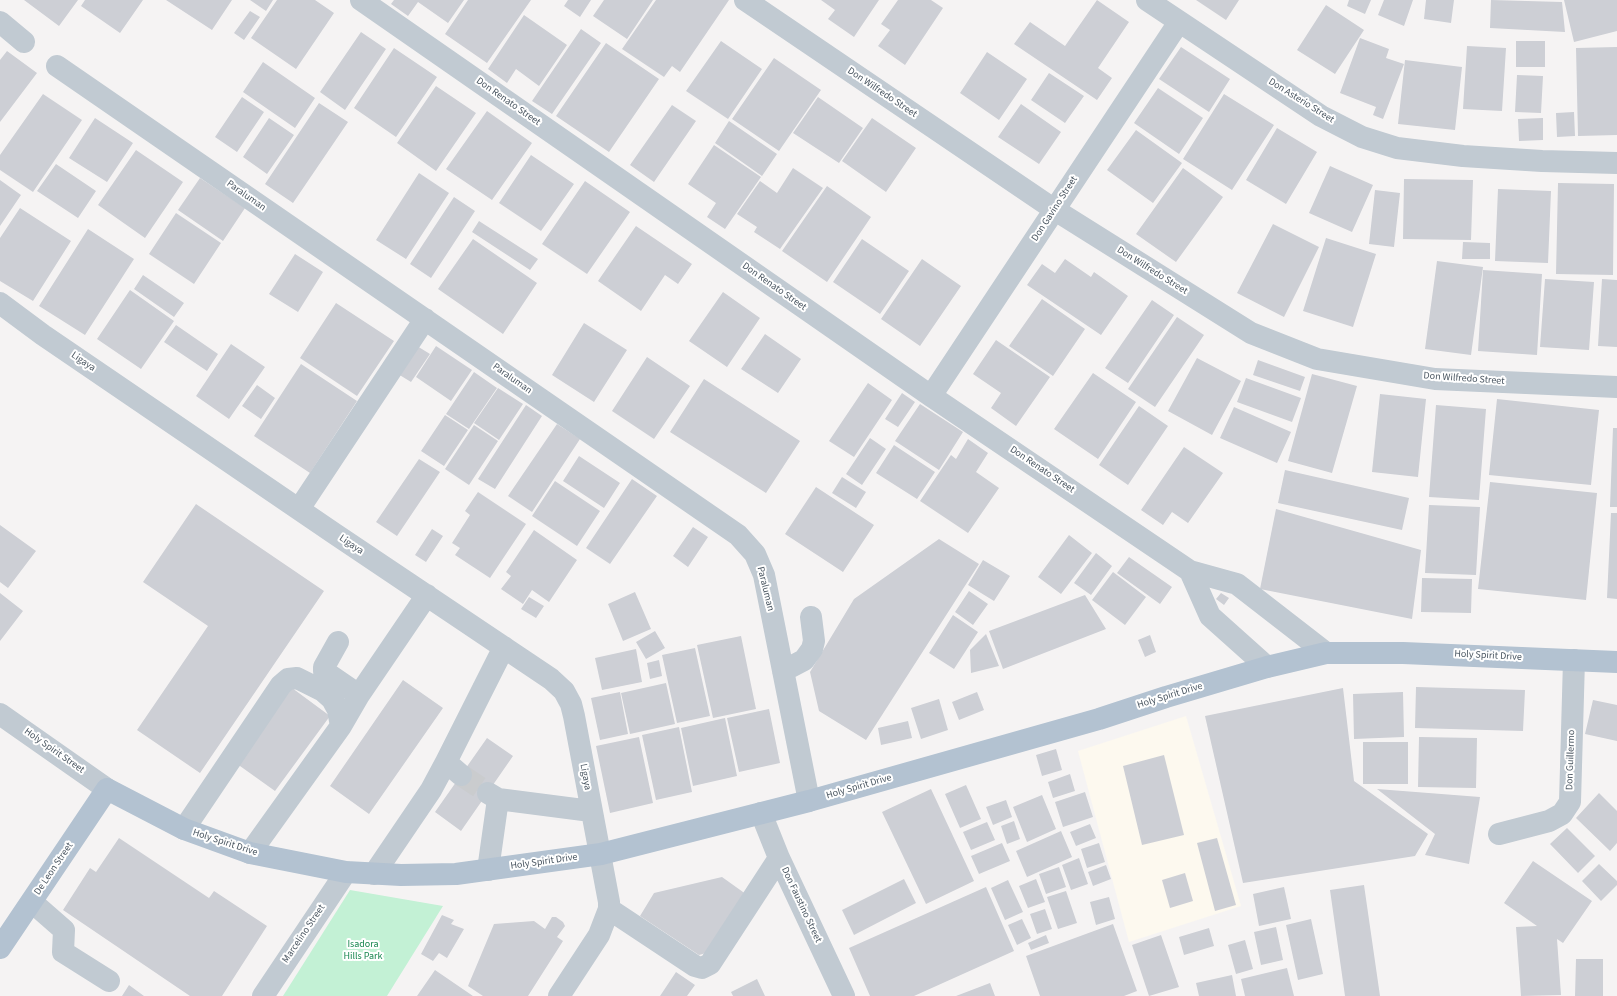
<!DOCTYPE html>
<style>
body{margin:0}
canvas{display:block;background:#f5f3f3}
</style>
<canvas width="1617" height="996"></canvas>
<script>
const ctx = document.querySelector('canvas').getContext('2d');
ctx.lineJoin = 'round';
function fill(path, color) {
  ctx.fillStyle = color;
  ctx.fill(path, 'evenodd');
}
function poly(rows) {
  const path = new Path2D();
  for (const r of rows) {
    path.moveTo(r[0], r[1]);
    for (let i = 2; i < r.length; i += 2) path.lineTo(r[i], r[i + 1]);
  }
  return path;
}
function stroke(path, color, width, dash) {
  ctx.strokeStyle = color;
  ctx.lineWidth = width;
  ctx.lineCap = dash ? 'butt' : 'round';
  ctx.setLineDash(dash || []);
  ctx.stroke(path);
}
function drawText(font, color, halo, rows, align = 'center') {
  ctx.font = font + ' "Source Sans 3",sans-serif';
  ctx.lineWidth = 4;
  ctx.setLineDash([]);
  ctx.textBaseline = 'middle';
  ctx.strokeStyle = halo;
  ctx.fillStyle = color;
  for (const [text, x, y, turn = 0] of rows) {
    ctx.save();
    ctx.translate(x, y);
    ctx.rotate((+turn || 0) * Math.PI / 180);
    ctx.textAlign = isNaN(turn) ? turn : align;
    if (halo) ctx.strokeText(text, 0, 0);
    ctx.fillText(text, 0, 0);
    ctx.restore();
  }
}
const commercial = poly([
 [1186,716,1241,906,1129,942,1078,751]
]);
const green = poly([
 [350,890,443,906,387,996,283,996]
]);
const building = poly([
 [24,0,78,0,59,26],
 [85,0,143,0,120,33,81,6],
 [166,0,232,0,212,30],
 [250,0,273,0,266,11],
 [277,0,315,0,334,13,296,69,251,38],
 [394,0,464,0,448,23,418,2,408,16,391,4],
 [468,0,531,0,487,63,445,34],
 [568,0,591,0,580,17,564,6],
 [604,0,653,0,627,39,593,16],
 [656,0,729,0,680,72,672,66,664,77,622,49],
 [821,0,879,0,854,37,828,19,835,10],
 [898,0,931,0,943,8,905,65,878,46,890,30,881,24],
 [1097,0,1129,22,1098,68,1112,78,1097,100,1014,44,1030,22,1065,46],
 [1196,0,1239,0,1226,20],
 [1349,0,1371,0,1365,14,1347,6],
 [1384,0,1413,0,1404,26,1378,15],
 [1426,0,1454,0,1451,23,1424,19],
 [1491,0,1562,2,1565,32,1490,28],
 [1564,0,1617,0,1617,31,1574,42],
 [1326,5,1364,30,1335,74,1297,50],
 [250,11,260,17,244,40,234,33],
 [524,15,567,45,539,86,516,69,507,83,488,69],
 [581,29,601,43,552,114,532,101],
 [361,32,386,49,345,110,320,92],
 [1360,38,1389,49,1386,58,1404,64,1383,119,1373,115,1376,107,1340,93],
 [721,41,762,69,728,119,686,91],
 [1516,41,1545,41,1545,67,1516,67],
 [606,43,659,79,609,152,556,116],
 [1467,46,1506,48,1502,111,1463,109],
 [1181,47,1230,79,1209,112,1159,79],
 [1617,47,1617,135,1578,136,1576,48],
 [394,48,437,77,396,137,354,108],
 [7,51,37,73,0,122,0,60],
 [987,52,1027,79,999,120,960,93],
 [774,58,821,90,779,151,732,119],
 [1405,60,1462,67,1455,130,1398,124],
 [263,62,315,98,295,128,243,92],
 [1049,73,1084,96,1065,123,1031,100],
 [1517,75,1543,76,1541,113,1515,112],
 [436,86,476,113,436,171,397,143],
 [1158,88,1203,118,1179,154,1134,123],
 [43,94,82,120,33,192,0,170,0,155],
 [1224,94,1274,125,1232,190,1183,159],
 [242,97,264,112,237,152,215,137],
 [818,97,863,128,839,163,793,133],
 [319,103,348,122,293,203,265,184],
 [1021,104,1061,132,1039,164,998,137],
 [672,105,696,121,654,182,630,165],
 [487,111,532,143,492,200,446,169],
 [1574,112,1575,136,1557,137,1556,113],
 [95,118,133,143,107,182,69,158],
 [269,118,294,135,267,174,243,157],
 [872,118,916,148,886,192,842,161],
 [1543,118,1543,140,1519,141,1518,119],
 [729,121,777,154,762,176,715,143],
 [1277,128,1317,152,1286,204,1246,180],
 [1136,130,1182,163,1153,203,1107,170],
 [714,145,761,177,725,229,707,217,716,203,688,184],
 [136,150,183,182,145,238,98,205],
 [531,155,574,184,541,231,499,203],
 [56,164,96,191,78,218,37,191],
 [1330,166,1373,185,1352,232,1309,213],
 [793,168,823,188,780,249,754,232,757,227,737,214,760,181,777,193],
 [1183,168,1223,197,1176,262,1136,234],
 [419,173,449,193,406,259,376,240],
 [200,178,245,208,223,241,178,210],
 [1404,179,1473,180,1471,240,1403,239],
 [0,180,21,195,0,226],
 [585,181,630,212,587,274,542,244],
 [1558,183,1614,184,1613,275,1556,274],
 [827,186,871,217,827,282,782,251],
 [1498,189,1551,191,1548,263,1495,261],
 [1375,190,1400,193,1394,247,1369,244],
 [454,197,475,211,431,278,410,264],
 [20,208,71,241,33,301,0,281,0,238],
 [176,213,221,243,194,284,149,254],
 [479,221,538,259,530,270,472,232],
 [1273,224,1319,247,1284,317,1237,293],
 [636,226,692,264,678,284,665,275,641,311,598,281],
 [88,229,134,259,85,335,39,306],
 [1326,238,1376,254,1353,327,1303,311],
 [473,239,537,283,503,334,438,289],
 [862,239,909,271,880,314,833,282],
 [1463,242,1490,243,1490,259,1462,259],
 [295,254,323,272,298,312,269,294],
 [922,259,961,286,920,346,881,319],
 [1065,259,1091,277,1094,272,1128,296,1101,335,1027,285,1042,264,1055,273],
 [1437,261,1483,267,1471,355,1425,349],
 [1483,270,1542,274,1537,355,1478,351],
 [143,275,184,303,174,317,134,289],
 [1545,279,1594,282,1589,350,1540,347],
 [1602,279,1617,280,1617,347,1598,346],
 [130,290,174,321,141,369,97,339],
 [723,292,760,318,727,367,689,341],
 [1042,299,1085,329,1053,376,1009,346],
 [1152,300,1174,315,1128,383,1105,368],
 [336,303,394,341,357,396,300,358],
 [1177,317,1204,335,1155,407,1128,389],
 [584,323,627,350,594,402,552,375],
 [176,325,218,354,207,371,164,342],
 [765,334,801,359,778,393,741,369],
 [996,340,1050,377,1016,426,991,408,1001,393,973,374],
 [231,344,265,367,229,419,196,396],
 [417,346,430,354,411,382,398,374],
 [436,346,472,370,451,401,416,377],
 [647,357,690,386,654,439,612,411],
 [1197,358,1241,381,1212,435,1168,411],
 [1258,360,1305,377,1300,391,1253,375],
 [301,364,357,401,310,473,254,436],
 [474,372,497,388,469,429,446,414],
 [1093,373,1136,402,1098,459,1054,429],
 [1312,374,1357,386,1332,473,1288,461],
 [1246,378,1301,398,1292,422,1237,402],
 [704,379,800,441,766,493,670,432],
 [868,383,892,400,854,457,829,441],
 [257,385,275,398,261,419,242,406],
 [498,388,523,404,499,440,474,423],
 [902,393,915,402,898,427,885,419],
 [1380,394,1426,399,1418,477,1372,472],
 [1497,399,1599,410,1591,485,1489,475],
 [920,404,963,432,939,470,895,441],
 [526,405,542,416,495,489,478,479],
 [1436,405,1486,409,1479,500,1429,497],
 [1139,406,1168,426,1128,485,1099,465],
 [1234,407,1291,432,1277,463,1220,438],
 [445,415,468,430,444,466,421,451],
 [557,424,580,439,532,512,508,496],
 [474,425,498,441,469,485,445,469],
 [1613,428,1617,428,1617,507,1610,507],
 [870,438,886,449,862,485,846,474],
 [968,439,988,453,976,472,999,488,968,533,920,501,951,455,956,459],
 [894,445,935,472,917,499,876,473],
 [1184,447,1223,473,1188,523,1172,512,1163,525,1141,510],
 [579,456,620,483,604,508,563,481],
 [419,459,440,472,397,536,376,522],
 [1285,470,1409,498,1402,530,1278,503],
 [842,477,866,492,856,508,832,493],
 [632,479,657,496,610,564,586,548],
 [555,481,600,511,577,546,532,516],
 [1490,482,1597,493,1586,600,1478,589],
 [816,487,874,525,843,572,785,534],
 [478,492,526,524,490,578,455,555,460,548,452,543,470,515,465,511],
 [196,504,324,591,200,773,137,730,208,626,143,582],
 [1429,505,1480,507,1476,575,1425,573],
 [1276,509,1421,550,1412,619,1260,589],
 [1611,513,1617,513,1617,599,1607,598],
 [0,525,36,551,8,588,0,582],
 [693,527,708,537,688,567,673,556],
 [432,529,443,536,426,562,415,555],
 [534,530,577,560,549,602,532,590,523,604,501,589,511,576,506,572],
 [1069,535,1092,553,1061,594,1038,577],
 [939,539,979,564,866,740,819,711,810,672,854,599],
 [1096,553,1112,566,1091,595,1074,583],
 [1129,557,1172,587,1160,604,1117,573],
 [983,560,1010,576,994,601,968,585],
 [1113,572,1146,597,1125,625,1092,600],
 [1422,578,1472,579,1471,613,1421,612],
 [969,591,988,604,973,625,955,612],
 [635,592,651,629,623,641,608,604],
 [0,593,23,611,0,641],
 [1221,593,1229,598,1224,605,1216,599],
 [1085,595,1106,629,1003,669,989,631],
 [529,597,544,606,536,618,521,609],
 [953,615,978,632,954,669,929,653],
 [655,631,665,648,646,659,636,642],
 [986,634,999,666,971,673,970,650],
 [1150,635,1156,652,1145,657,1138,640],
 [741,636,756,709,713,718,697,645],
 [695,648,710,716,677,723,662,655],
 [636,649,642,682,602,690,595,658],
 [659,660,662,676,650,679,647,663],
 [403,680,443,708,369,814,330,786],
 [666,683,675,724,630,734,621,693],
 [288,685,330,716,275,791,233,761],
 [1416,687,1525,690,1523,731,1415,728],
 [1343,688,1354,781,1428,834,1415,856,1243,883,1205,716],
 [620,692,628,734,600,740,591,698],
 [977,692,984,710,959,720,952,702],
 [1403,692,1404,737,1354,739,1353,694],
 [939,699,948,730,921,739,911,708],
 [1593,700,1617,705,1617,741,1585,734],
 [769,709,780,763,739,772,727,718],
 [725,718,737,776,693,786,681,728],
 [908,721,912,738,881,745,878,728],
 [679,727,692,792,656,800,642,735],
 [639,737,653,803,610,813,596,746],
 [1419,737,1477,738,1476,788,1418,787],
 [487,738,513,756,461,831,435,812],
 [1363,742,1408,742,1408,784,1363,784],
 [1056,749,1062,770,1042,776,1036,755],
 [1164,755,1184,835,1142,845,1123,766],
 [1070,774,1075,791,1053,798,1048,782],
 [966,785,981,819,960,828,945,794],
 [931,789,974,881,926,904,882,812],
 [1377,789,1480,797,1469,864,1425,855,1435,834],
 [1085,792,1093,817,1063,827,1055,802],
 [1599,793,1617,811,1617,843,1610,851,1576,818],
 [1042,795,1056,829,1027,842,1013,807],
 [1006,800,1012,817,993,825,986,807],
 [1014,821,1020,839,1007,844,1001,826],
 [987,822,995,840,971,850,963,832],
 [1090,824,1096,838,1076,846,1070,832],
 [1567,828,1595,856,1578,873,1550,844],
 [1061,831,1072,857,1027,877,1016,851],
 [119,838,209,898,214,891,267,926,222,996,190,996,63,910,90,868,96,872],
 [1217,838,1236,905,1215,911,1197,843],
 [1002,843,1010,861,979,874,971,856],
 [1099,843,1105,862,1087,868,1081,849],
 [1079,858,1088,884,1071,890,1062,865],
 [1533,861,1592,901,1563,943,1557,939,1561,995,1521,996,1516,927,1537,926,1504,903],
 [1599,864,1617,881,1617,885,1601,901,1582,881],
 [1106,865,1111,879,1093,886,1088,872],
 [1059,867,1066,887,1046,894,1039,874],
 [1185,873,1193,901,1170,908,1162,880],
 [722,877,750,897,706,953,699,955,640,916,654,893],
 [904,879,916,903,854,935,842,910],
 [1036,879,1045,902,1028,908,1019,886],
 [1008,880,1023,912,1005,920,991,888],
 [1364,885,1380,996,1345,996,1330,890],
 [986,887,1014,951,914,996,870,996,849,948],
 [1284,887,1291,919,1259,926,1253,894],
 [1066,891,1077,923,1058,929,1047,897],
 [1109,897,1115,919,1096,925,1090,902],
 [1045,909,1052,929,1037,934,1030,914],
 [442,915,454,920,451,924,464,929,447,958,439,953,433,961,421,954],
 [552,917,556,917,563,922,565,926,557,937,563,941,528,996,483,996,468,986,494,924,534,921,545,929],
 [1022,919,1031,938,1017,945,1008,925],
 [1311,919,1323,974,1298,980,1286,925],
 [1113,924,1137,991,1124,996,1040,996,1026,956],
 [1276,927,1283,960,1261,965,1254,932],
 [1209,928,1214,946,1184,955,1179,937],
 [1046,935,1049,943,1031,950,1028,943],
 [1161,935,1179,987,1149,996,1132,945],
 [1245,940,1253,969,1236,974,1228,945],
 [1576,959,1603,959,1603,996,1575,996],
 [1287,968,1294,996,1245,996,1241,979],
 [435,970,473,996,417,996],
 [676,972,695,985,687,996,660,996],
 [1232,975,1236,996,1199,996,1196,983],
 [757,979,765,996,733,996,731,992],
 [990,983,995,996,956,996],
 [129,985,144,996,122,996]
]);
const minorTunnel = poly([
 [461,775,488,793]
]);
const minor = poly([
 [361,0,931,396,1190,571,1237,584,1326,653],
 [745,0,1055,210,1251,333,1317,359,1435,379,1617,387],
 [1147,0,1321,116,1362,137,1397,148,1463,156,1542,161,1617,163],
 [0,22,24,42],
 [57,66,738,535,755,554,764,575,809,801],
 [0,303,43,335,335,534,551,679,564,691,571,704,574,716,609,902,609,909,599,935,559,996],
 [931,396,1179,22],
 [299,509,425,319],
 [1190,571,1210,616,1267,667],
 [338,642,324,667,324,671,359,695],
 [783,671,804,660,812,649,814,641,811,617],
 [0,714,107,789],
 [446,762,504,647],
 [488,793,498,799,488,870],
 [498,799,591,811],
 [761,813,779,858,844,996],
 [184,829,281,685,288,679,297,678,323,691,332,699,338,710,341,726],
 [1499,834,1549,821,1562,814,1570,802,1574,660],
 [250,853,341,726,359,695,427,595],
 [374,874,431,790,446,762,461,775],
 [32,902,64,930,63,952,109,981],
 [609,909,695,966,702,968,710,964,779,858],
 [263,996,346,872]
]);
const major = poly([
 [0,948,107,789,184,829,250,853,346,872,401,875,456,874,601,854,809,801,1099,719,1166,697,1267,667,1326,653,1403,653,1617,662]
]);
const streetNames = [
 ["Don Wilfredo Street",882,93,34],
 ["Don Asterio Street",1301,101,32],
 ["Don Renato Street",508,102,35],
 ["Paraluman",246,196,35],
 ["Don Gavino Street",1055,209,-57],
 ["Don Wilfredo Street",1152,271,32],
 ["Don Renato Street",774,287,35],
 ["Ligaya",83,362,34],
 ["Paraluman",512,379,35],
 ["Don Wilfredo Street",1464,379,4],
 ["Don Renato Street",1042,470,34],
 ["Ligaya",351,545,34],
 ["Paraluman",765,589,76],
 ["Holy Spirit Drive",1488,656,3],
 ["Holy Spirit Drive",1170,696,-17],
 ["Holy Spirit Street",54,751,35],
 ["Don Guillermo",1571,760,-88],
 ["Ligaya",585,777,80],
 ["Holy Spirit Drive",859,787,-16],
 ["Holy Spirit Drive",225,843,18],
 ["Holy Spirit Drive",544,862,-8],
 ["De Leon Street",54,869,-56],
 ["Don Faustino Street",801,905,65],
 ["Marcelino Street",304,934,-56]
];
const parkNames = [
 ["Isadora",363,945],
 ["Hills Park",363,957]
];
fill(commercial, '#fdf9ef');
fill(green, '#c3f1d5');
fill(building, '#cdcfd5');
stroke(minorTunnel, '#caccce', 22, [22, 11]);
stroke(minor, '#c1cad2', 22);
stroke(major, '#b3c2d1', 22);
drawText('10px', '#4a5661', '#fff', streetNames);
drawText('10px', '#17864f', '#fff', parkNames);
</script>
